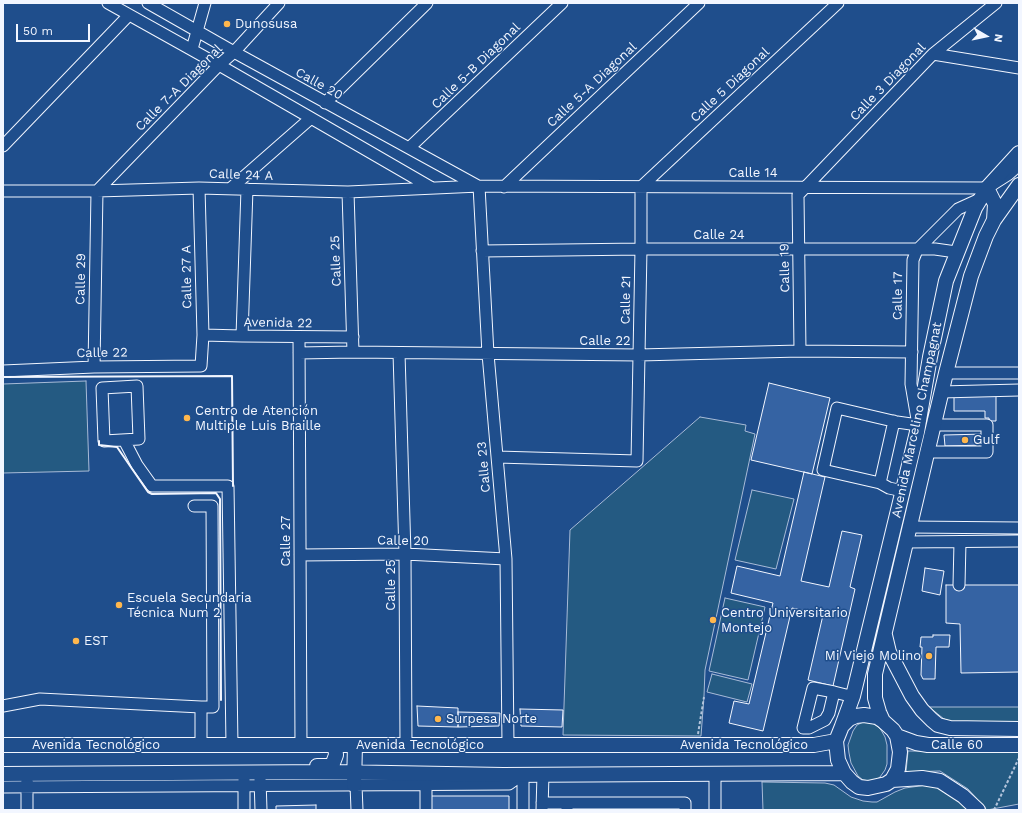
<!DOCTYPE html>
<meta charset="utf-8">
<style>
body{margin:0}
#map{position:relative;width:1022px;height:813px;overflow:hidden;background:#1f4e8c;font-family:"Work Sans",sans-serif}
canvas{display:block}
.frame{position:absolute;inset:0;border:4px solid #f2f6ff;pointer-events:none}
.north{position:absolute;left:966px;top:16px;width:40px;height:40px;-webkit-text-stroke:3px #1f4e8c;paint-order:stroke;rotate:99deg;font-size:11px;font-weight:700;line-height:16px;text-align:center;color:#f2f6ff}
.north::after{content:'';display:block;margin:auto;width:14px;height:18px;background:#f2f6ff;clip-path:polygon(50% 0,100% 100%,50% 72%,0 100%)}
.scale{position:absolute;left:16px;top:24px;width:74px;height:18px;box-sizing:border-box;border:2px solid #f2f6ff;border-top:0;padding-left:5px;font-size:12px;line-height:14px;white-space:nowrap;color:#f2f6ff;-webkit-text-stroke:3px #1f4e8c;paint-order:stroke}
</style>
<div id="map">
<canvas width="1022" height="813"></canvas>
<div class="frame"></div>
<div class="north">N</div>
<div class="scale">50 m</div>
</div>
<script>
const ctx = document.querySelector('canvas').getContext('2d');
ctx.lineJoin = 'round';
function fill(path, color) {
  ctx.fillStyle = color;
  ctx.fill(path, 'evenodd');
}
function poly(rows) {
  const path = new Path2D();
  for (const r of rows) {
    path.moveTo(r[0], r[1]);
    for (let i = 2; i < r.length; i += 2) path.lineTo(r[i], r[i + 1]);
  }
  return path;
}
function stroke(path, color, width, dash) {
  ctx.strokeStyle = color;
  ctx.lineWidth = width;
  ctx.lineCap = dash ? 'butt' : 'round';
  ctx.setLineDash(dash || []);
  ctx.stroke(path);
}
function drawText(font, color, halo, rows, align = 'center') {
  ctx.font = font + ' "Work Sans",sans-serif';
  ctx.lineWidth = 3;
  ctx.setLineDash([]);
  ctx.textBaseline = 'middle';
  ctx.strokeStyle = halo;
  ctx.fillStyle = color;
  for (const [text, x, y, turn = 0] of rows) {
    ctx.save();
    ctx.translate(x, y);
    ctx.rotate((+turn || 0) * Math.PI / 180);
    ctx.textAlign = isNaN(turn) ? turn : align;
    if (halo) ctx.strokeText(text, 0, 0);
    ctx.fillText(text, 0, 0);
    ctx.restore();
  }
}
const green = poly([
 [86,381,89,471,3,473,3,384,86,381],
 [700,417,746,425,745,431,755,434,705,670,704,696,701,736,563,735,570,530,700,417],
 [752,490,794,499,776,569,735,560,752,490],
 [725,598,765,607,748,680,709,671,725,598],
 [712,674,752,684,747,702,707,692,712,674],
 [929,707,1019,707,1019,722,953,722,944,719,929,707],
 [863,722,870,722,876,725,881,730,885,737,887,745,887,764,885,770,880,777,876,780,870,781,863,780,858,776,851,763,849,753,848,745,853,731,857,725,863,722],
 [908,751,1019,752,1019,804,987,810,968,789,940,771,906,772,908,751],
 [762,782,825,783,834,785,851,797,863,801,872,802,877,802,895,792,905,788,927,785,935,786,948,793,970,810,763,810,762,782]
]);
const building = poly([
 [769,383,830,398,812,474,751,460,769,383],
 [954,395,996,395,996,421,989,421,989,418,985,418,985,411,954,411,954,395],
 [986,434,986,445,945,446,944,435,986,434],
 [804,472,825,477,801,581,829,587,842,531,862,535,850,587,855,589,833,686,808,680,823,615,792,608,763,731,729,723,734,701,749,704,773,603,731,593,737,566,780,576,804,472],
 [925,568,944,571,940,595,922,591,925,568],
 [946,585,1019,585,1019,672,961,673,960,624,946,623,946,585],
 [933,635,950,635,949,647,936,647,935,679,923,679,921,675,922,647,920,647,921,637,933,637,933,635],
 [417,706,458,708,458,727,418,726,417,706],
 [520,709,563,710,562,727,521,726,520,709],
 [458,712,500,713,499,726,458,727,458,712],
 [428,796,509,796,509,810,428,810,428,796],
 [316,805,316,810,276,810,276,806,316,805],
 [603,808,637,808,637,810,603,810,603,808]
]);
const path = poly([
 [698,734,704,697],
 [994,810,1019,758]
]);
const minor = poly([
 [108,3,219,65,311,118,432,188],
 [148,3,234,52,478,186],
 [192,49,205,3],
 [933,54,1019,68],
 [325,103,427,3],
 [3,146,129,15],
 [409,148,562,3],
 [479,186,488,354,506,559,508,745],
 [504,187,699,3],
 [230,189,311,118],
 [3,191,97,191,199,188,348,192,479,186,987,188,1009,174,1019,165],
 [348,192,353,352],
 [482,251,641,249,935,249,956,252],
 [203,335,242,336,353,337],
 [242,336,247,189],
 [299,337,301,745],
 [800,351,798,195,933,54,996,3],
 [299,353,353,352,639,355,800,351,912,352],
 [399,353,405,554,406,745],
 [94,367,97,191,219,65,234,52,279,3],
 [3,371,94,367,201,366,203,335,199,188],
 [946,373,1019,373],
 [137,386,139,439,104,441,102,388,137,386],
 [941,392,1019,390],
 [124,440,137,465,152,486,228,486,232,745],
 [927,452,987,452,987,425,934,425],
 [497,457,637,461,641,249,641,187,838,3],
 [880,483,894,421],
 [903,491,889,488,880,483,823,470,837,408,897,422,918,425,911,384,913,260,917,250,958,209,980,199],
 [194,506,212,506,213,707,201,707],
 [910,527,1019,528],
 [906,542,1019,541],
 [300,555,405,554,506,559],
 [959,585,960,542],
 [834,692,829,713,825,720,809,728,803,728,813,688,834,692,846,695,853,696],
 [3,706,40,699,201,707,201,745],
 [244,778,244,810],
 [27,779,27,810],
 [260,779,261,810],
 [356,785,357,810],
 [3,787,509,784,523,774],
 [542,803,567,803],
 [426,810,426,779],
 [523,810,523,774],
 [542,810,543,774],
 [567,810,567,803,685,803,685,810],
 [715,810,715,774]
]);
const major = poly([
 [987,188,995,204,994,220],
 [885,635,889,652,912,696,922,710,932,720,938,725,950,728,1019,729],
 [864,715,877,717,883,721,893,730,897,736,900,752,898,769,892,780,886,784,868,788,859,787,852,782,844,773,838,760,836,741,842,726,849,719,856,716,864,715],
 [883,721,879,712,875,698,875,674,946,373,971,276,986,236,994,220,1019,185],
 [842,726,853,696,917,432,930,357,946,281,975,208,987,188,1019,153],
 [897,736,916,743,928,745,1019,745],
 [3,745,814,745,836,741],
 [317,766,329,766,333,763,336,755,335,745],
 [3,774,334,772,503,775,844,773],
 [892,780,922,778,940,781,963,796,978,810],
 [354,785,355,745]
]);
const wall = poly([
 [3,377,232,376,233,486],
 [99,441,99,445,117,447,148,492,152,494,216,493,220,499,221,700]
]);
const markers = [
 [227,24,4,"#ffb74d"],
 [187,418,4,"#ffb74d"],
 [965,440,4,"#ffb74d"],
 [119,605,4,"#ffb74d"],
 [713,620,4,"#ffb74d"],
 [76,641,4,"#ffb74d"],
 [929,656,4,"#ffb74d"],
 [438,719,4,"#ffb74d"]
];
const poiNames = [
 ["Dunosusa",235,24],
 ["Centro de Atención",195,411],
 ["Multiple Luis Braille",195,426],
 ["Gulf",973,440],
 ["Escuela Secundaria",127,598],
 ["Técnica Num 2",127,613],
 ["Centro Universitario",721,613],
 ["Montejo",721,628],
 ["EST",84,641],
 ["Mi Viejo Molino",921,656,"right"],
 ["Surpesa Norte",446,719]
];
const streetNames = [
 ["Calle 5-B Diagonal",476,66,-44],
 ["Calle 3 Diagonal",888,82,-46],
 ["Calle 20",319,84,29],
 ["Calle 5-A Diagonal",592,85,-43],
 ["Calle 5 Diagonal",730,85,-43],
 ["Calle 7-A Diagonal",179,88,-45],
 ["Calle 14",753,173],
 ["Calle 24 A",241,175,2],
 ["Calle 24",719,235],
 ["Calle 25",336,261,-92],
 ["Calle 19",785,268,-91],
 ["Calle 27 A",187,277,-91],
 ["Calle 29",81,279,-89],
 ["Calle 17",898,296,-89],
 ["Calle 21",626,300,-89],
 ["Avenida 22",278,323,1],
 ["Calle 22",605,341],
 ["Calle 22",102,353,-1],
 ["Avenida Marcelino Champagnat",917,420,-78],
 ["Calle 23",484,467,-95],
 ["Calle 27",286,541,-90],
 ["Calle 20",403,541,1],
 ["Calle 25",391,585,-90],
 ["Avenida Tecnológico",96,745],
 ["Avenida Tecnológico",420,745],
 ["Avenida Tecnológico",744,745],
 ["Calle 60",957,745]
];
fill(green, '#245a82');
stroke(green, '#a8bbd7', 1);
fill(building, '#3563a3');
stroke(building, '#f2f6ff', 1);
stroke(minor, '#f2f6ff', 13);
stroke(major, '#f2f6ff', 16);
stroke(path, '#b3c4dc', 2, [3, 2]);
stroke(minor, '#1f4e8c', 11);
stroke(major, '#1f4e8c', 14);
stroke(wall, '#f2f6ff', 2);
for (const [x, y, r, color] of markers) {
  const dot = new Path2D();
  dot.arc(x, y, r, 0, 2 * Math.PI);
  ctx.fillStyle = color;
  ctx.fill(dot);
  stroke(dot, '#1f4e8c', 1.5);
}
drawText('13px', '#f2f6ff', '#1f4e8c', poiNames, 'left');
drawText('13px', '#f2f6ff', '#1f4e8c', streetNames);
</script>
